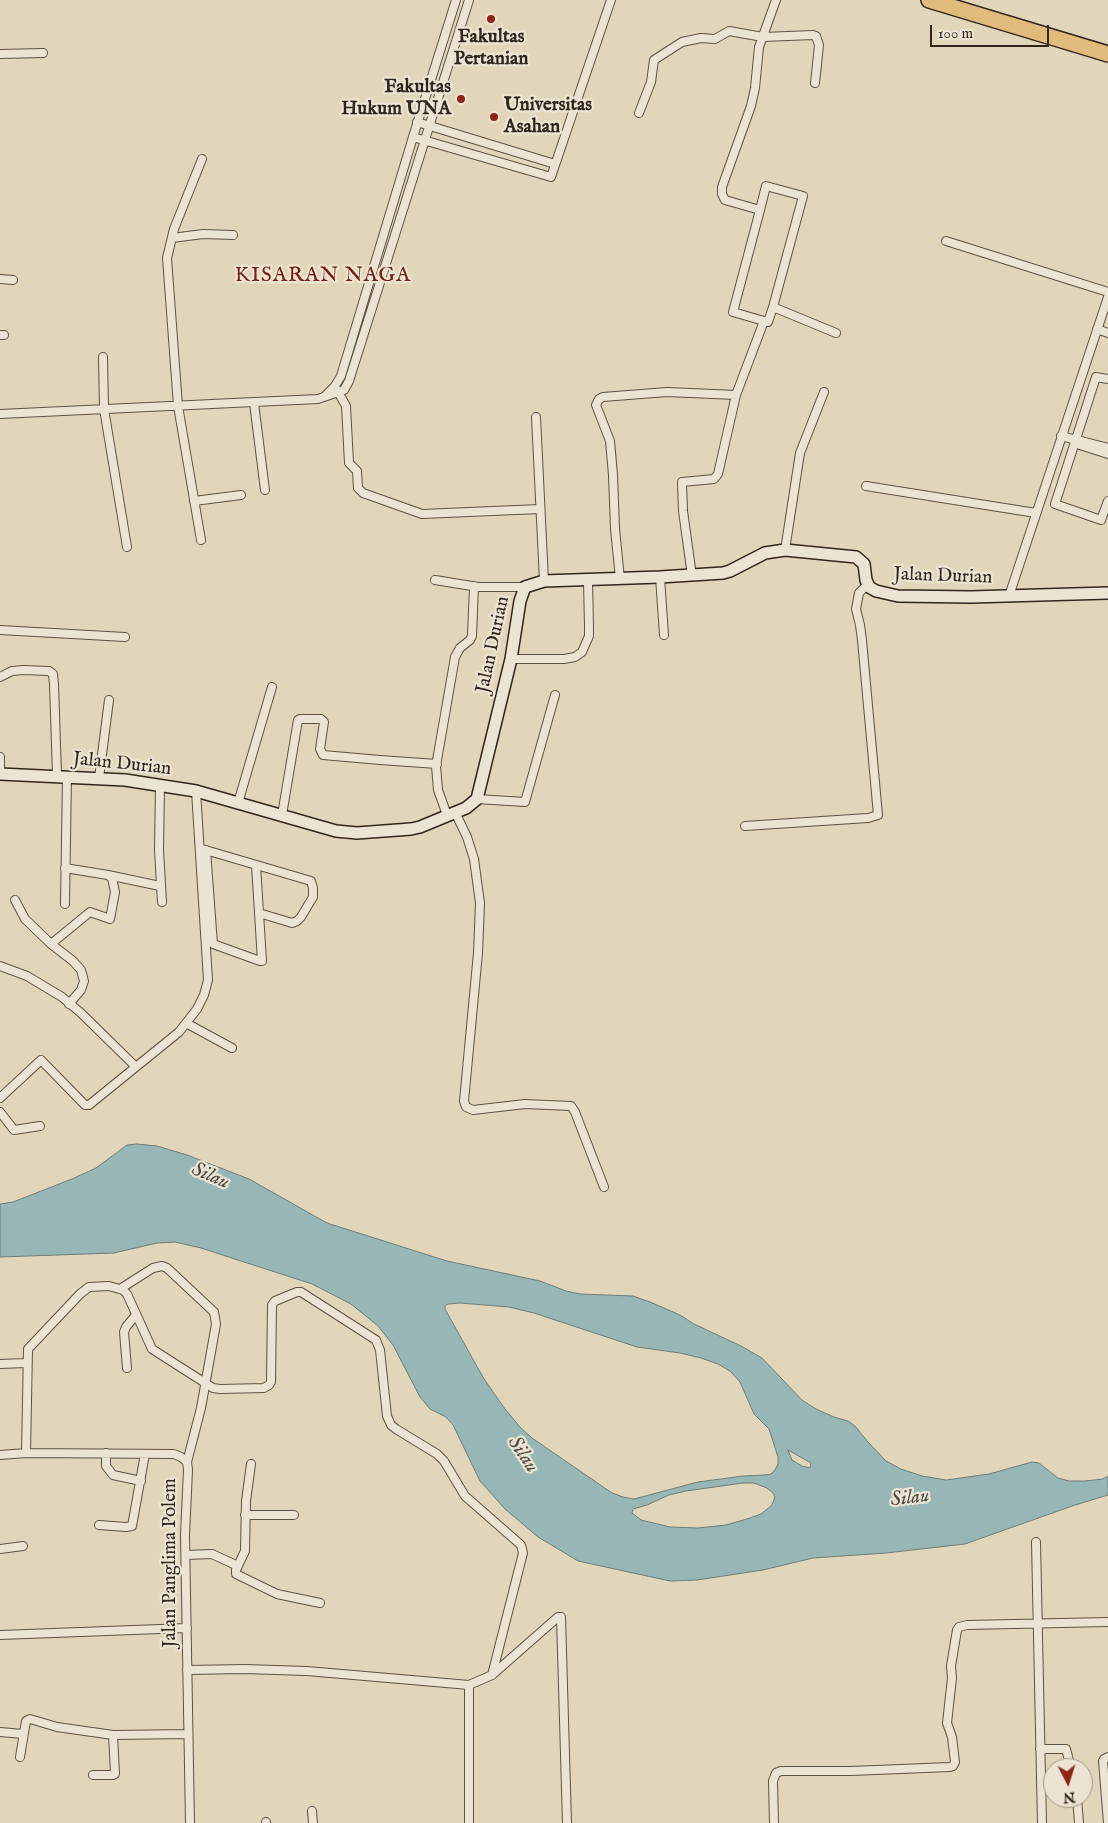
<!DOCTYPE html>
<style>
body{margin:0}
#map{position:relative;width:1108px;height:1823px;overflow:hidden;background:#e1d6b9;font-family:"IM FELL English",serif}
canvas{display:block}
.north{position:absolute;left:1043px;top:1758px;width:50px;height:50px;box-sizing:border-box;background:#ece4d2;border:1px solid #a2988a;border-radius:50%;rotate:175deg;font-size:14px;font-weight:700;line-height:20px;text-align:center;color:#32251e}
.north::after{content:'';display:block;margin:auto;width:18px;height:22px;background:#8f2418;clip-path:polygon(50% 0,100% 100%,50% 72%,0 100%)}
.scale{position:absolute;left:930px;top:25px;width:119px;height:22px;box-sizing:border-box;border:2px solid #32251e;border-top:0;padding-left:6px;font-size:15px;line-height:18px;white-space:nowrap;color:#32251e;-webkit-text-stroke:4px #ece4d2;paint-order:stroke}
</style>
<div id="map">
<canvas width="1108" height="1823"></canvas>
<div class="north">N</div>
<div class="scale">100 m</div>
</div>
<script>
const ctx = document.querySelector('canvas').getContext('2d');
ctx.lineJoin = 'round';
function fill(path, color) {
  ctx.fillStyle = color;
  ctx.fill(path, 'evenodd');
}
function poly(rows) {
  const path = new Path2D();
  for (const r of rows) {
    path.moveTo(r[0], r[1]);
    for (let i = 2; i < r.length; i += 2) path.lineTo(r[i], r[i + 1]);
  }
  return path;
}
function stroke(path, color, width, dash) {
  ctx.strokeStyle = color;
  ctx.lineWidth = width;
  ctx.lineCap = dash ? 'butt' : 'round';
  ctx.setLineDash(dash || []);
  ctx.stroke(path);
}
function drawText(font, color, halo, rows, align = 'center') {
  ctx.font = font + ' "IM FELL English",serif';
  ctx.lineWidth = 4.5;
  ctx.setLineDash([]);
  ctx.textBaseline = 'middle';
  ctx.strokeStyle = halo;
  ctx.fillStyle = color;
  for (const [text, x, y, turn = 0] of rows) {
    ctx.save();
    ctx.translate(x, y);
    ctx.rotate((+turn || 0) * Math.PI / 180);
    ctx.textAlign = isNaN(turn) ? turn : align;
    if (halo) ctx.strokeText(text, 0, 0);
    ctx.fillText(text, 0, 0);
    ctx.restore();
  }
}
const water = poly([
 [137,1144,157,1146,187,1155,249,1179,327,1223,447,1261,540,1281,566,1291,580,1294,633,1296,650,1302,680,1315,694,1324,741,1346,762,1358,802,1400,816,1409,834,1417,848,1421,855,1426,868,1442,886,1461,901,1469,922,1476,946,1480,989,1474,1032,1462,1039,1463,1058,1478,1069,1481,1085,1481,1103,1479,1108,1476,1108,1495,1075,1505,965,1544,886,1553,813,1558,763,1570,697,1580,670,1581,578,1561,538,1537,505,1509,480,1481,453,1425,446,1417,430,1409,420,1397,393,1345,378,1326,351,1304,312,1284,201,1248,175,1242,157,1243,114,1253,0,1257,0,1204,13,1202,72,1179,96,1168,127,1145,137,1144],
 [460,1303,509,1307,534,1313,637,1347,680,1353,701,1358,718,1364,730,1371,740,1382,754,1414,769,1429,778,1457,778,1464,775,1470,771,1474,765,1475,743,1476,698,1482,634,1499,623,1497,612,1493,532,1438,520,1427,505,1409,484,1379,445,1309,445,1306,448,1304,460,1303],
 [788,1450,811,1463,810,1468,802,1466,792,1460,788,1450],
 [743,1483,754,1483,767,1488,773,1493,775,1497,772,1505,761,1514,747,1519,726,1525,698,1528,670,1527,641,1520,632,1513,633,1509,647,1505,669,1495,686,1491,743,1483]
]);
const street = poly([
 [0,54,43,53],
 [639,113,651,82,654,60,682,42,701,38,715,39,729,31,763,37,813,35,816,36,819,45,815,83],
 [417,122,555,164],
 [413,137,551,177,611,0],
 [760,210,766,186,803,196,773,307,836,333],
 [172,238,203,234,233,235],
 [946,241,1108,292],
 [0,279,13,280],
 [764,321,768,322,773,307],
 [1097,329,1108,333],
 [0,335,4,335],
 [103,357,104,409,127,547],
 [1108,379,1096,377,1055,504,1101,520,1108,501],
 [337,390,346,406,349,463,357,471,358,488,363,493,422,514,540,509],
 [325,396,335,386,341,376,413,137,456,0],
 [254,403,265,490],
 [0,414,318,399,344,390,349,381,469,0],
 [536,417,544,581],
 [1061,436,1108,448],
 [1076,441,1080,445,1108,454],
 [866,486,1036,513],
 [194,501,241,495],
 [201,540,178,406,167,258,174,229,202,159],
 [785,550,800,453,824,392],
 [692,576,683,511,682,482,714,479,718,474,736,395,764,321,733,312,760,210,725,200,722,194,722,187,751,106,755,88,759,47,776,0],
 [660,577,664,635],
 [620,579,615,529,613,475,610,441,596,405,599,399,603,397,667,392,736,395],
 [435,580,478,587,525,587],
 [1009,596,1108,297],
 [0,630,125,637],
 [511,659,564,659,575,657,582,652,589,636,589,627,588,580],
 [0,677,12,671,23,670,49,671,53,674,54,684,57,776],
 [0,757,0,774],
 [99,778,109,700],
 [160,785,159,850,162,902],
 [477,799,525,802,555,695],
 [238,803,272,687],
 [455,812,467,837,474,859,480,903,478,953,464,1101,466,1107,473,1110,525,1104,571,1106,575,1112,604,1187],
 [282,815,298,720,300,719,321,719,324,722,320,749,323,755,380,760,437,764],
 [447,815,438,790,436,766,455,657,460,648,470,640,472,636,474,586],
 [745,826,868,818,878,815,862,640,860,625,856,609,859,593,864,588,869,587],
 [202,849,311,881,313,888,313,897,301,917,297,921,292,923,259,913],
 [206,850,213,944,260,961,262,961,256,865],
 [65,868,108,875,112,878,115,892,110,919,90,912,51,944,73,961,81,970,84,981,81,990,69,1004],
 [108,875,160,886],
 [15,900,25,919,51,944],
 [65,904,67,776],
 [0,966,27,976,62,997,81,1013,136,1067],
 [186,1023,232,1048],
 [0,1098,41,1060,85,1105,89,1105,179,1032,197,1009,204,995,208,980,196,791],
 [0,1112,14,1130,40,1126],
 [120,1289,153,1268,162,1266,167,1268,214,1312,216,1324,201,1408,187,1462],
 [0,1364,26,1363],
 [127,1368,124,1332,126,1327,136,1315],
 [26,1453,28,1349,80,1294,89,1287,109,1286,123,1290,127,1294,152,1349,213,1388,220,1389,264,1388,269,1385,271,1382,272,1305,275,1301,297,1292,301,1292,376,1340,380,1350,387,1416,391,1425,396,1429,437,1454,444,1461,465,1496,521,1545,523,1553,492,1675],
 [106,1453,106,1466,113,1475,141,1481],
 [0,1455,26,1453,174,1454,181,1457,187,1462,188,1470,185,1535,190,1823],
 [251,1464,246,1501,245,1551,236,1570,236,1574,277,1594,320,1603],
 [245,1515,294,1515],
 [99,1525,126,1527,132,1526,145,1454],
 [1036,1542,1042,1823],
 [0,1549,23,1546],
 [186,1555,212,1554,238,1566],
 [0,1635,187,1628],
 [187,1670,244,1669,307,1671,469,1685,492,1675,558,1617,561,1617,567,1823],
 [469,1685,469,1823],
 [0,1732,23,1734],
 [1040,1749,1066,1749,1071,1768],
 [20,1757,26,1721,30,1719,57,1727,113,1735,188,1734],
 [93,1775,113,1775,115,1774,113,1735],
 [1077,1798,1079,1823],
 [312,1811,313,1823],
 [266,1822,266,1823],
 [774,1823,773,1781,776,1773,781,1771,851,1771,950,1767,953,1766,955,1762,952,1737,947,1723,952,1678,951,1666,957,1630,959,1627,967,1625,1108,1622],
 [1108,1823,1103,1761,1104,1759,1108,1757]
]);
const secondary = poly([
 [0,774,125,780,196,791,336,831,357,833,411,829,420,827,466,808,477,799,511,659,520,601,525,587,544,581,660,577,723,573,730,571,765,553,785,550,856,557,864,564,866,580,869,587,876,591,898,596,971,597,1108,593]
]);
const highway = poly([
 [929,0,1108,54]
]);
const markers = [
 [491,19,5,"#8f2418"],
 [461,99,5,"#8f2418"],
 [494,117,5,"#8f2418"]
];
const poiNames = [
 ["Fakultas",491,38],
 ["Pertanian",491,60],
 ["Fakultas",451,88,"right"],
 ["Hukum UNA",451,110,"right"],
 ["Universitas",504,106,"left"],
 ["Asahan",504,128,"left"]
];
const streetNames = [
 ["Jalan Durian",943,577,2],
 ["Jalan Durian",494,645,-78],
 ["Jalan Durian",122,765,6],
 ["Jalan Panglima Polem",171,1563,-90]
];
const waterNames = [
 ["Silau",210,1177,23],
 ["Silau",522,1455,56],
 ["Silau",910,1499,-7]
];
const quarterNames = [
 ["KISARAN NAGA",323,277]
];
fill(water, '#96b7b6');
stroke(water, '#6e7d79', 1);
stroke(street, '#5e5145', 10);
stroke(secondary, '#32251e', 14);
stroke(highway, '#32251e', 18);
stroke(street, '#ece4d2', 8);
stroke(secondary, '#ece4d2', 11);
stroke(highway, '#e0bb7c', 15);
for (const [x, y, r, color] of markers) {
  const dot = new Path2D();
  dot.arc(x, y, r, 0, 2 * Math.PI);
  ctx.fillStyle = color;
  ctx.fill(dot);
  stroke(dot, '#ece4d2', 2);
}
drawText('bold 19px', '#32251e', '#ece4d2', poiNames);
drawText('19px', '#32251e', '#ece4d2', streetNames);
drawText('italic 20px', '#4b4a44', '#ece4d2', waterNames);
ctx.letterSpacing = '1px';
drawText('21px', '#7a1f14', '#ece4d2', quarterNames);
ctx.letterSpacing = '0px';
</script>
